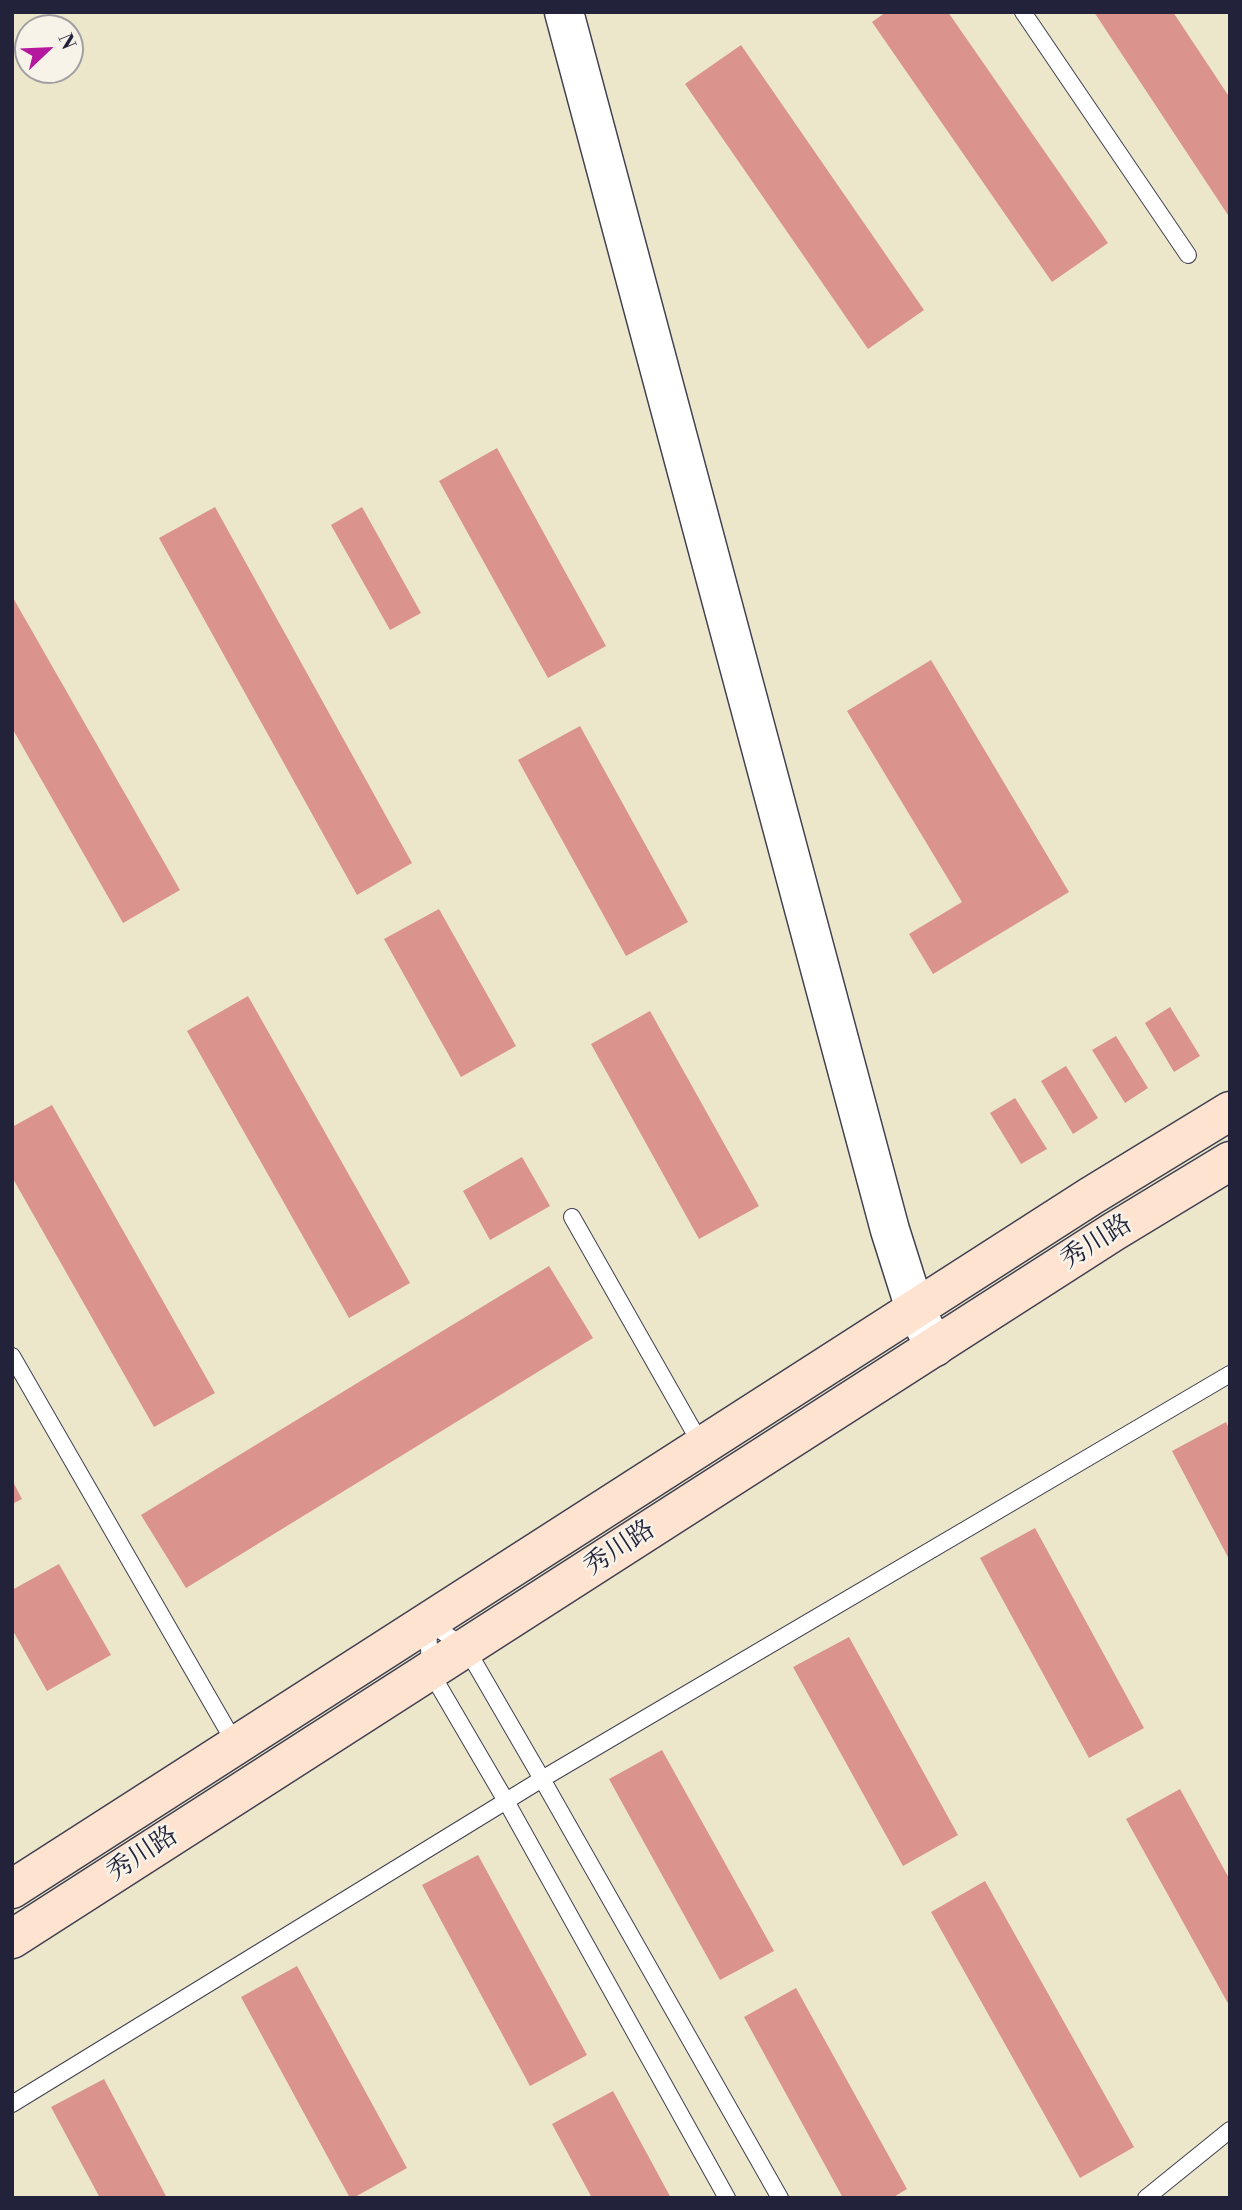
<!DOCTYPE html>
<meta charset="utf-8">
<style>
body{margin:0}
#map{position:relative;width:1242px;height:2210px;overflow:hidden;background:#ece7cb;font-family:"Libre Bodoni",serif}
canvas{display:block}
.frame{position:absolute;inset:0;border:14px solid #22223b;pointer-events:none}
.north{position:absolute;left:14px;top:14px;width:70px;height:70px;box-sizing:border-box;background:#f7f3e8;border:2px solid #a29fa3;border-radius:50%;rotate:67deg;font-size:19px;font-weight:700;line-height:28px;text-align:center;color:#22223b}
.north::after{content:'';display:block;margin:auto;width:24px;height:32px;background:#b5179e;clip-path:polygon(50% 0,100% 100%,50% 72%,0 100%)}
</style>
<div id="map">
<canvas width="1242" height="2210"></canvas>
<div class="frame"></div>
<div class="north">N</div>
</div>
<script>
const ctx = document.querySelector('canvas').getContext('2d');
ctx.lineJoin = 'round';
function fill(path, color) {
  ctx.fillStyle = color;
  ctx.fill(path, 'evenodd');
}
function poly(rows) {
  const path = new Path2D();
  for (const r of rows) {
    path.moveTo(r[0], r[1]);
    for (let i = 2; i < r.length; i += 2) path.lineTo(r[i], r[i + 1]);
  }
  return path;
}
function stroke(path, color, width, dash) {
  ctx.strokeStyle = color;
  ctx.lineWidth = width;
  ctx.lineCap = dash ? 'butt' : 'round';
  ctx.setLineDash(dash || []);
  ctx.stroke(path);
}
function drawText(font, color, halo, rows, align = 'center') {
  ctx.font = font + ' "Libre Bodoni","Noto Serif SC",serif';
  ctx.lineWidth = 5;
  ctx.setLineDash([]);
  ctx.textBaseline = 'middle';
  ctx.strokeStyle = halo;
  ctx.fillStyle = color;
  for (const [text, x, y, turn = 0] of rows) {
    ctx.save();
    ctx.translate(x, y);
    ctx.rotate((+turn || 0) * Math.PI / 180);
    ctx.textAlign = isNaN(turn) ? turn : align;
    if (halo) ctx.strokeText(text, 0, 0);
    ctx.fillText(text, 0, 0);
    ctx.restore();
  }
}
const building = poly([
 [886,12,948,12,1108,243,1052,282,872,22],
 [1094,12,1173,12,1230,98,1230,218],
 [741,45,924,310,868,349,685,84],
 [497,448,606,646,548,678,439,481],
 [215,507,412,863,357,895,159,538],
 [362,507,421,613,390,630,331,525],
 [12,596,180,890,123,923,12,728],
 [931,660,1069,892,933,974,909,934,962,902,847,711],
 [580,726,688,922,626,956,518,760],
 [439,909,516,1046,461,1077,384,939],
 [248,996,410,1283,349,1318,187,1031],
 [1170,1007,1200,1056,1174,1072,1145,1023],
 [650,1011,759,1206,699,1239,591,1044],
 [1116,1036,1148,1088,1125,1103,1092,1050],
 [1066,1066,1098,1118,1073,1134,1041,1081],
 [1015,1098,1047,1149,1021,1164,990,1113],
 [52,1105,215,1393,154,1427,12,1177,12,1127],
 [522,1157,550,1206,490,1240,463,1191],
 [549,1266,593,1338,186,1588,141,1515],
 [1226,1422,1230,1430,1230,1561,1172,1451],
 [12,1480,22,1499,12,1504],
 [1035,1528,1144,1728,1089,1758,980,1558],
 [59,1564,111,1655,47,1691,12,1629,12,1590],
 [849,1637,958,1835,903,1866,793,1667],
 [662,1750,774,1951,720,1980,609,1779],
 [1180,1789,1230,1880,1230,2007,1126,1819],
 [478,1855,587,2055,530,2086,422,1885],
 [985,1881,1134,2147,1080,2178,931,1912],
 [297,1966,407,2168,353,2198,350,2198,241,1997],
 [796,1988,907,2189,892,2198,843,2198,744,2017],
 [104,2079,167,2198,100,2198,51,2107],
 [613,2091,671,2198,592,2198,552,2124]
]);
const service = poly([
 [1023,12,1188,255],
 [572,1217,702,1446],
 [12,1356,236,1745],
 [428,1622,466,1648,542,1779,780,2198],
 [428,1625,430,1671,506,1801,727,2198],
 [12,2104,542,1779,1230,1374],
 [1146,2198,1230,2130]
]);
const tertiary = poly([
 [564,12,890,1230,915,1309,935,1347]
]);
const secondary = poly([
 [12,1889,1091,1196,1230,1111],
 [12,1939,1113,1232,1230,1161]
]);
const streetNames = [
 ["秀川路",1097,1243,-32],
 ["秀川路",620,1549,-33],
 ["秀川路",143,1855,-33]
];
fill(building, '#da938d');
stroke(service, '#404051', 18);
stroke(tertiary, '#404051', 41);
stroke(secondary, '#404051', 41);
stroke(service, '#fff', 16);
stroke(tertiary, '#fff', 38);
stroke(secondary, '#fee3d1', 38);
drawText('26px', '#22223b', '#f7f3e8', streetNames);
</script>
